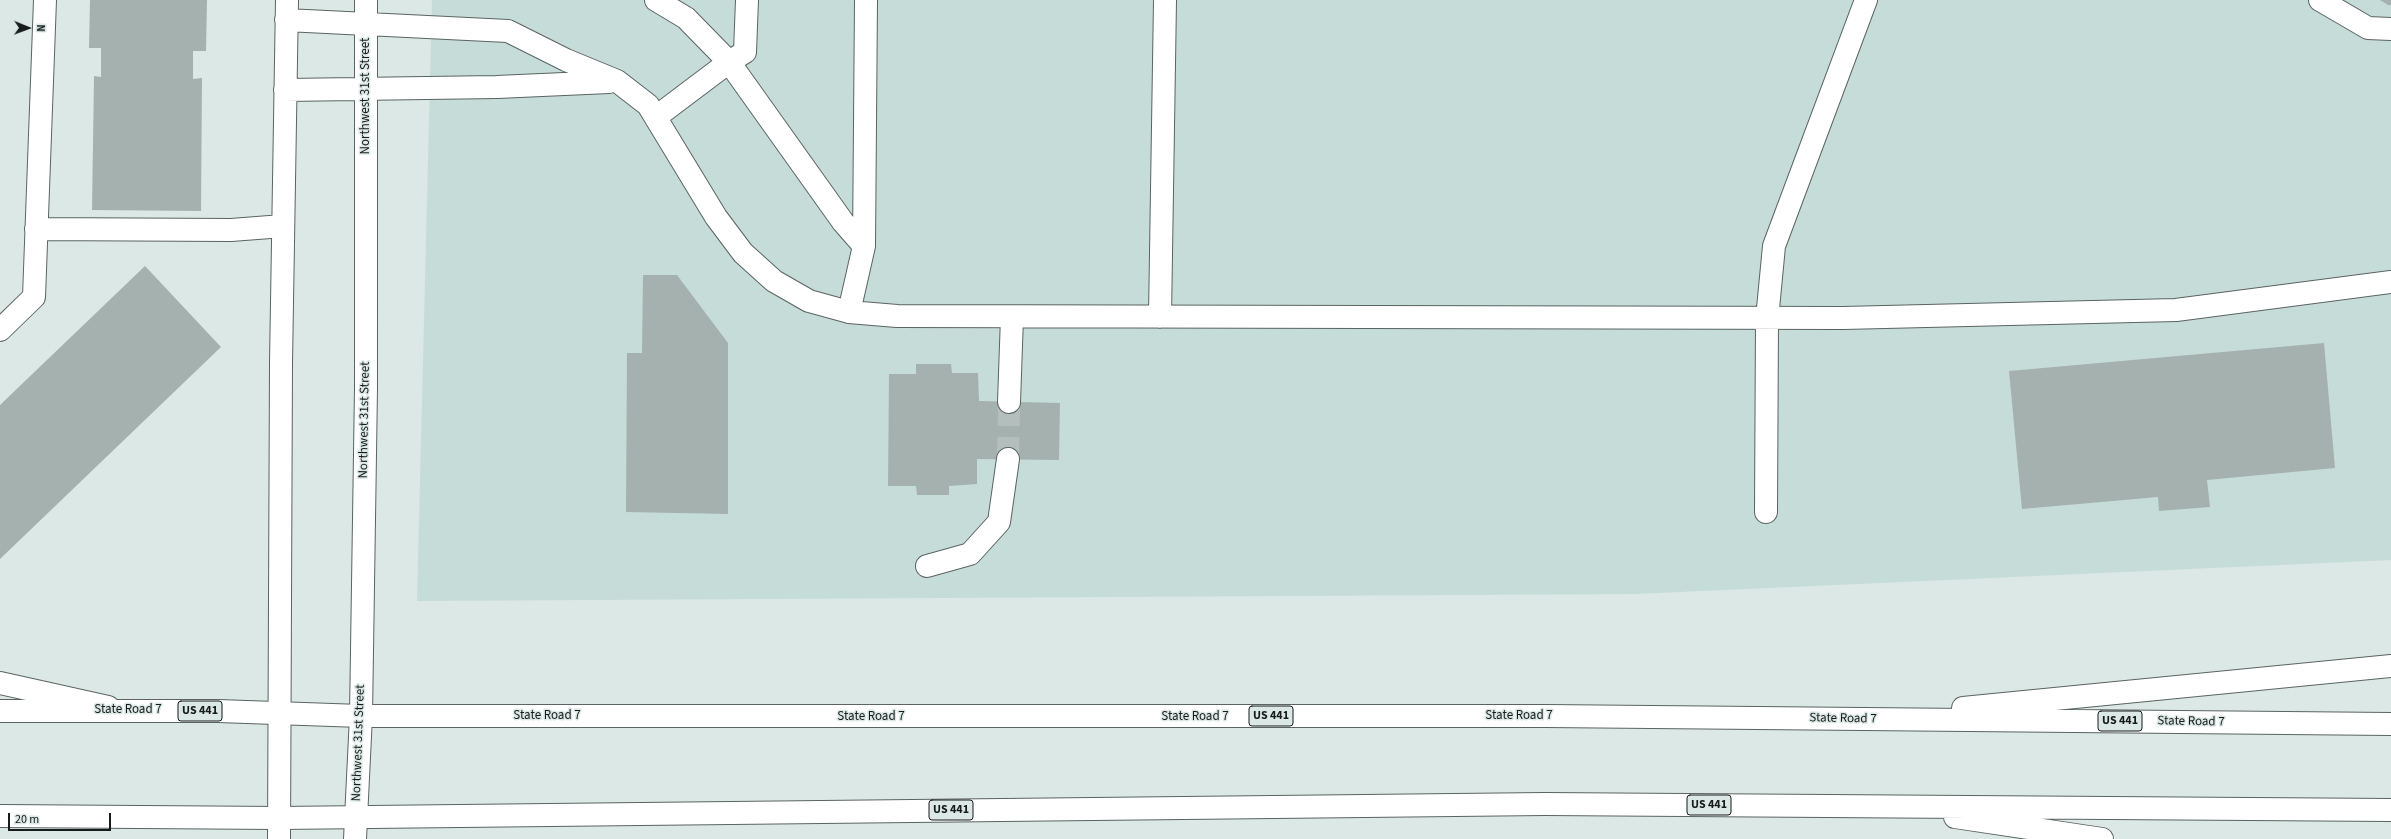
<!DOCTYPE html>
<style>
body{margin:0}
#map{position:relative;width:2391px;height:839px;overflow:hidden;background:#dbe8e5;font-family:"Source Sans 3",sans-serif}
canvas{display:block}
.north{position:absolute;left:8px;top:8px;width:40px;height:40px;-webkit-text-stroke:3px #dbe8e5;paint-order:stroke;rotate:91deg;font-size:11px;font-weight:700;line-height:16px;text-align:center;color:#171b1b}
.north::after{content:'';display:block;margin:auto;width:14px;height:18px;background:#171b1b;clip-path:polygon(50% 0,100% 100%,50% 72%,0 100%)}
.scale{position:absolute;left:8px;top:813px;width:103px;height:18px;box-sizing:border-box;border:2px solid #171b1b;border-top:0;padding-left:5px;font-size:12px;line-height:14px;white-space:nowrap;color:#171b1b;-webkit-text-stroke:3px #dbe8e5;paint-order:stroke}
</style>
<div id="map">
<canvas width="2391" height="839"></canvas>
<div class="north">N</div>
<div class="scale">20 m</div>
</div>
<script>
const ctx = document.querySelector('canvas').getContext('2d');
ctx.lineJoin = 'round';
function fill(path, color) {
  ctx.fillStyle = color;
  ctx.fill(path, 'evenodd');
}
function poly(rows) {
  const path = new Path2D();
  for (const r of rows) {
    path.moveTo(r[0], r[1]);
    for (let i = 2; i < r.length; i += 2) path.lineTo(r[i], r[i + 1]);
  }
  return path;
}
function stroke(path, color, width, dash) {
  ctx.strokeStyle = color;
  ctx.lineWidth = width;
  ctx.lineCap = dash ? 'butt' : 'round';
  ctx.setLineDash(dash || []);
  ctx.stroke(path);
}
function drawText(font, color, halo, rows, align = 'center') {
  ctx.font = font + ' "Source Sans 3",sans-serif';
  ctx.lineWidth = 3;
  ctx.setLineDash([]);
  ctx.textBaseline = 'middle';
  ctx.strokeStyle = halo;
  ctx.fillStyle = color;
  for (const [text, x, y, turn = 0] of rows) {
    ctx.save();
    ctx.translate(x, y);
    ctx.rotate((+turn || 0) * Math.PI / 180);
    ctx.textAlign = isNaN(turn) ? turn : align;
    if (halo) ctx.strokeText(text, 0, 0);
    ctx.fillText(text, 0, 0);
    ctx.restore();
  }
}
const built = poly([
 [432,0,2391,0,2391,560,1636,594,417,601]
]);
const building = poly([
 [90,0,207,0,206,51,193,51,193,79,202,78,201,211,92,210,94,76,101,77,101,48,89,48],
 [2380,0,2391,0,2391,5,2388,5],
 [145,266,221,347,0,559,0,405],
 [643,275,677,275,728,343,728,514,626,512,627,353,642,353],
 [2324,343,2335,468,2207,480,2210,507,2159,511,2158,497,2022,509,2009,371],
 [916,364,951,364,952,373,978,373,979,401,1060,403,1059,460,977,459,977,484,949,486,949,495,917,495,916,486,888,486,889,374,916,374]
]);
const minorTunnel = poly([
 [1008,459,1009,402]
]);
const minor = poly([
 [656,0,686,18,729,62,656,117],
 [747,0,745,52,729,62,843,222,864,246,849,312],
 [2320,0,2368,28,2391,29],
 [286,20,508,31,566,60,617,81,648,105,716,217,743,253,774,281,809,301,849,312,897,316,1843,318,2176,310,2391,282],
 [285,90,497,87,609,82],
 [36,229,231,230,283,226],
 [864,246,866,0],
 [1160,317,1165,0],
 [0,330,34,297,45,0],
 [1009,402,1012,317],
 [1766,512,1767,319,1774,246,1866,0],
 [927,566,970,554,999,522,1008,459],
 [0,683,108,707],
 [279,839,281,363,287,0],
 [355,839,361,716,366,388,366,0]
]);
const major = poly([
 [1963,708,2391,666],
 [0,711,218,711,361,716,1546,716,2391,724],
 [0,816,279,818,1545,804,2391,810],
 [1955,817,2102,839]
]);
const shields = [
 [200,711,44],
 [1271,716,44],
 [2120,721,44],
 [1709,805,44],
 [951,810,44]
];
const shieldNames = [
 ["US 441",200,711],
 ["US 441",1271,716],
 ["US 441",2120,721],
 ["US 441",1709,805],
 ["US 441",951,810]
];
const streetNames = [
 ["Northwest 31st Street",366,96,-90],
 ["Northwest 31st Street",365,420,-89],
 ["State Road 7",128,710],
 ["State Road 7",547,716],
 ["State Road 7",1519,716],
 ["State Road 7",871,717],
 ["State Road 7",1195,717],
 ["State Road 7",1843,719,1],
 ["State Road 7",2191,722,1],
 ["Northwest 31st Street",359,743,-88]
];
fill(built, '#c6dcd8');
fill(building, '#a5b1af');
stroke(minorTunnel, '#b4bfbd', 22, [22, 11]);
stroke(minor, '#5a6462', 24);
stroke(major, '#5a6462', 24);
stroke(minor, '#fff', 22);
stroke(major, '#fff', 22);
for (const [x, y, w] of shields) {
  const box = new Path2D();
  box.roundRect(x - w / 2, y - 10, w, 20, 3);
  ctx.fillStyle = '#dbe8e5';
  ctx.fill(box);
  stroke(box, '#171b1b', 1);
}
drawText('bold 12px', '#171b1b', null, shieldNames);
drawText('13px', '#171b1b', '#dbe8e5', streetNames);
</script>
